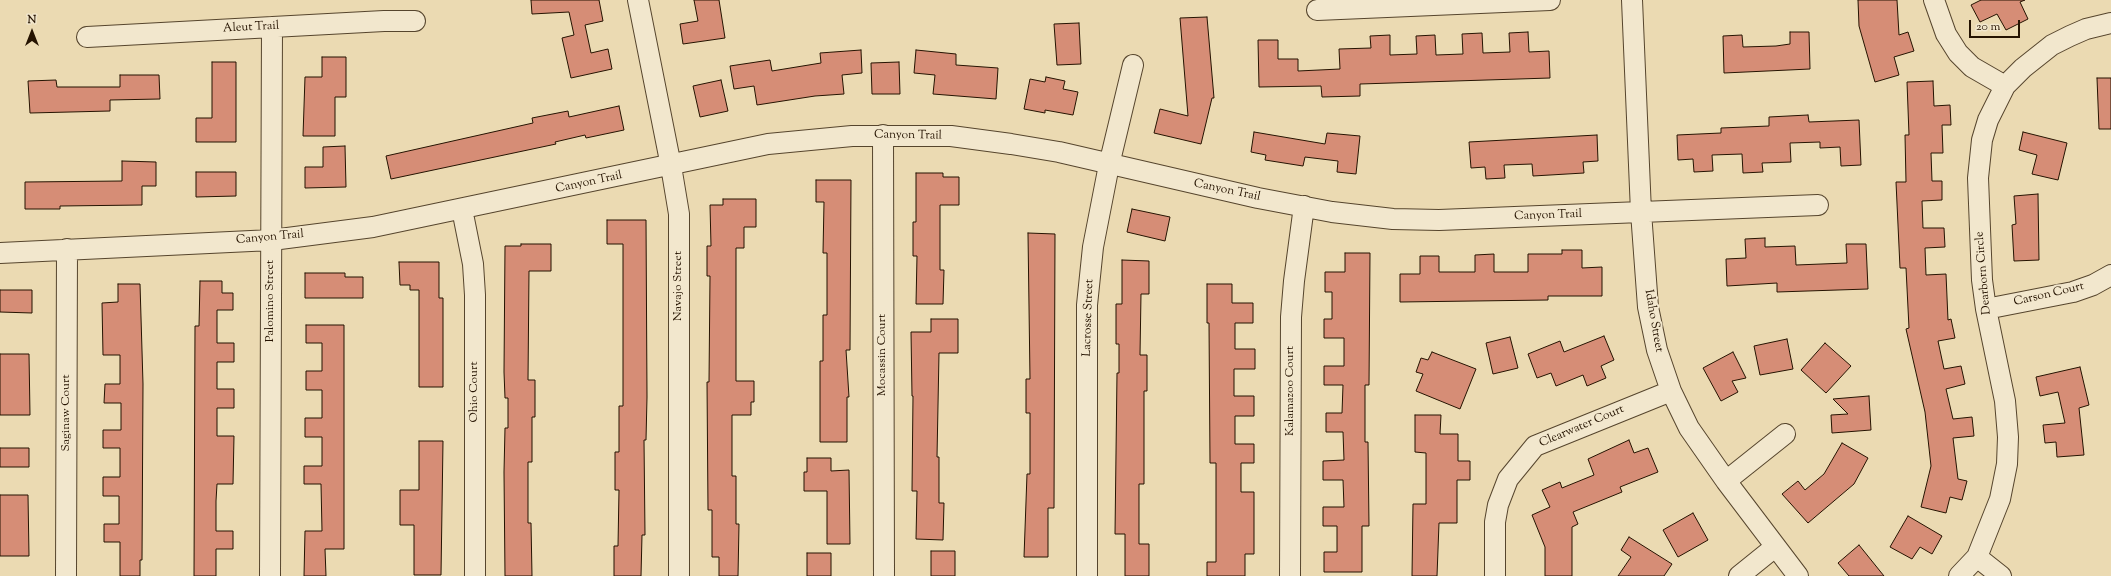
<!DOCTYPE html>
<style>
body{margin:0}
#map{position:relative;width:2111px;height:576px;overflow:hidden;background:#ebdab2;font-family:"Sorts Mill Goudy",serif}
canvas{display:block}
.north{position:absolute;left:12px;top:12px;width:40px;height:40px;-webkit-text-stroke:3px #f2e7cd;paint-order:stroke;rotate:0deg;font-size:11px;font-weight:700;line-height:16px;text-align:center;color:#251301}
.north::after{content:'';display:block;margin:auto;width:14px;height:18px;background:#251301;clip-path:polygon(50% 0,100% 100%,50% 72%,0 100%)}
.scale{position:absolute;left:1969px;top:20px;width:51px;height:18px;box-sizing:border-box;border:2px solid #251301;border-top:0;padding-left:5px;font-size:12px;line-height:14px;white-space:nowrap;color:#251301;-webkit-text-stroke:3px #f2e7cd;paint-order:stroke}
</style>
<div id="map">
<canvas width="2111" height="576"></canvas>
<div class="north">N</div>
<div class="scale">20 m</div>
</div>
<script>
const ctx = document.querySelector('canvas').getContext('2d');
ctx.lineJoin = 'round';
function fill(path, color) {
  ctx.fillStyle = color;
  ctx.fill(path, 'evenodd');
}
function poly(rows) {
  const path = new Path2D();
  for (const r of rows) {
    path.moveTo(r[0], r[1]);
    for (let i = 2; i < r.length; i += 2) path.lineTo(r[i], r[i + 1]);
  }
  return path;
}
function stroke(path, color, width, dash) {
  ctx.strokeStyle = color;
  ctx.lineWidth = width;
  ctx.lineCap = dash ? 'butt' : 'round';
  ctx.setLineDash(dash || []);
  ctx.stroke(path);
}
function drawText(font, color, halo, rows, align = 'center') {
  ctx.font = font + ' "Sorts Mill Goudy",serif';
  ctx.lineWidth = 4;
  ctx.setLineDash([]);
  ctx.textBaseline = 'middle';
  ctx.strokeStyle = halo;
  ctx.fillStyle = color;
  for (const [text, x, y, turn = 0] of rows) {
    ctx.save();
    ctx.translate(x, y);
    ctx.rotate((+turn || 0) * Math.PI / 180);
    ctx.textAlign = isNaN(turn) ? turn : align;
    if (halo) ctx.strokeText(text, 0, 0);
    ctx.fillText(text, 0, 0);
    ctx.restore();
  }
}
const building = poly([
 [531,0,599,0,603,21,585,25,591,53,608,49,612,69,571,78,562,38,574,35,569,12,532,14,531,0],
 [694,0,719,0,725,38,683,44,680,24,698,21,694,0],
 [1858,0,1897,0,1899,35,1908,32,1914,51,1894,57,1899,75,1875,82,1859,26,1858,0],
 [1981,0,2025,0,2020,2,2028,19,2006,30,1997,14,1980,22,1971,5,1981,0],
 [1207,17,1214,98,1212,98,1201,144,1154,133,1160,109,1188,116,1180,18,1207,17],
 [1079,23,1081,64,1057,65,1054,24,1079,23],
 [1528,32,1529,52,1549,51,1550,78,1360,84,1360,96,1322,97,1321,86,1259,87,1258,40,1278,40,1278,59,1298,59,1298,71,1340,69,1339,49,1371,48,1370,36,1390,35,1390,55,1417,54,1416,36,1435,35,1436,55,1463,54,1462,34,1482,33,1483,53,1510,52,1509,33,1528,32],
 [1790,32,1809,32,1810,69,1724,73,1723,36,1742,35,1743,47,1776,46,1790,44,1790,32],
 [861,50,862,73,842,75,844,94,815,96,757,105,754,86,734,89,730,66,770,60,772,71,821,63,820,53,861,50],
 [916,50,956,54,956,65,998,68,996,99,933,94,935,75,914,73,916,50],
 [322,57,346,57,346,97,335,97,335,136,303,136,305,77,322,77,322,57],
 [212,62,236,62,236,142,196,142,196,118,212,118,212,62],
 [899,62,900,94,872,94,871,63,899,62],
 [120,75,159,75,160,99,110,100,110,111,30,113,28,81,56,80,57,87,120,87,120,75],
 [1046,77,1065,81,1063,89,1078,92,1073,115,1045,110,1045,113,1024,109,1030,79,1045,82,1046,77],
 [2097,78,2111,78,2111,129,2099,129,2097,78],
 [721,80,728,111,700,117,693,86,721,80],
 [1933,81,1934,106,1950,105,1951,125,1942,125,1943,153,1931,153,1932,181,1942,181,1942,200,1922,201,1923,228,1944,228,1945,247,1925,248,1926,275,1946,274,1948,320,1951,319,1955,338,1938,341,1944,369,1961,366,1965,384,1946,389,1953,419,1972,417,1974,436,1953,438,1958,479,1967,481,1962,500,1950,497,1946,513,1921,507,1931,466,1925,412,1906,329,1909,328,1906,268,1900,268,1896,182,1906,182,1905,135,1909,135,1907,82,1933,81],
 [619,106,624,130,586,138,585,135,555,142,556,144,391,179,386,156,533,123,532,118,568,111,569,117,619,106],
 [1808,115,1809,122,1859,120,1861,165,1841,166,1840,147,1820,148,1820,142,1790,143,1791,162,1762,163,1763,172,1743,173,1742,154,1712,155,1713,171,1694,172,1693,159,1678,160,1677,135,1721,133,1721,128,1769,126,1769,117,1808,115],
 [1254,132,1325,144,1327,133,1360,136,1356,174,1337,172,1338,161,1305,157,1303,166,1265,160,1266,155,1251,152,1254,132],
 [2023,132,2067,143,2058,180,2032,174,2037,155,2019,150,2023,132],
 [1597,135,1598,161,1583,162,1584,173,1533,176,1532,164,1504,165,1505,178,1486,179,1485,167,1471,168,1469,142,1597,135],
 [345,146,346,187,305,188,305,167,323,167,323,147,345,146],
 [122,161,156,162,156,186,142,186,142,205,60,206,60,209,25,209,25,182,122,181,122,161],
 [196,172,236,172,236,196,196,197,196,172],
 [916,173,943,173,943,177,959,177,959,205,940,205,940,270,944,270,943,304,916,304,917,256,913,256,913,222,916,222,916,173],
 [816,180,851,180,850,350,846,350,849,397,847,397,847,442,820,442,820,361,823,361,823,315,827,315,827,253,823,253,824,202,816,202,816,180],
 [2038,194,2039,260,2014,261,2012,225,2016,224,2014,196,2038,194],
 [723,199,756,199,756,227,744,227,744,248,736,248,736,381,754,381,754,402,751,402,751,415,732,415,732,476,736,476,736,524,739,524,738,576,719,576,719,557,712,557,712,510,708,510,707,382,709,382,710,276,707,276,707,246,711,246,710,205,723,205,723,199],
 [1132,209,1170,217,1165,241,1127,232,1132,209],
 [607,220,646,220,647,397,646,440,644,440,645,535,642,535,641,576,614,576,614,546,618,546,619,490,615,490,615,452,619,452,619,406,623,406,623,244,607,244,607,220],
 [1028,233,1055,234,1054,508,1048,508,1048,557,1024,557,1027,474,1030,474,1030,413,1026,413,1026,379,1030,379,1028,233],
 [1765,238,1765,247,1795,246,1796,265,1847,263,1846,244,1866,244,1868,289,1777,292,1777,283,1727,286,1726,259,1746,258,1745,239,1765,238],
 [521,244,551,244,551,271,529,271,528,380,535,380,535,417,532,417,532,462,528,462,528,523,531,523,532,576,505,576,504,472,505,428,508,428,508,398,505,398,504,372,505,246,521,246,521,244],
 [1562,250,1582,250,1582,268,1602,267,1602,296,1548,296,1548,300,1400,302,1400,274,1420,274,1420,256,1439,256,1439,272,1475,272,1475,255,1494,254,1494,272,1528,272,1528,254,1562,254,1562,250],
 [1345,253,1370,253,1369,385,1365,385,1365,442,1368,442,1369,526,1362,526,1362,572,1324,572,1324,552,1337,552,1337,526,1323,526,1323,507,1344,507,1343,480,1323,480,1323,461,1344,460,1343,432,1326,432,1326,413,1342,413,1343,385,1324,385,1324,366,1344,366,1344,338,1324,338,1324,319,1332,319,1332,292,1325,292,1325,272,1345,272,1345,253],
 [1122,260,1149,261,1149,294,1141,294,1140,355,1147,355,1147,391,1144,391,1144,484,1139,484,1139,544,1149,544,1149,576,1125,576,1125,534,1115,534,1117,373,1119,373,1119,344,1116,344,1116,304,1122,304,1122,260],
 [399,262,439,262,439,298,443,298,443,387,419,387,419,290,410,290,410,285,400,285,399,262],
 [305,273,345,273,345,277,363,277,363,298,305,298,305,273],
 [200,281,222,281,222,293,233,293,233,310,217,310,217,343,234,343,234,362,217,362,217,389,234,389,234,408,217,408,217,436,234,436,233,484,217,484,216,501,216,531,233,531,233,549,216,549,216,576,194,576,195,326,199,326,200,281],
 [118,284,140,284,143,384,142,560,140,560,140,576,120,576,120,542,104,542,104,524,119,524,119,496,103,496,103,477,120,477,120,448,103,448,103,430,121,430,121,403,104,403,105,384,120,384,120,355,103,355,102,303,118,302,118,284],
 [1207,284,1232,284,1232,303,1253,303,1253,323,1235,323,1235,349,1255,349,1255,369,1234,369,1234,396,1254,396,1254,416,1235,416,1235,444,1254,444,1254,463,1241,463,1241,492,1254,492,1254,554,1245,554,1245,576,1207,576,1207,562,1216,562,1216,463,1210,463,1209,323,1207,323,1207,284],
 [0,290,32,290,32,313,0,312,0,290],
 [931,319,958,319,958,353,939,353,937,457,939,457,939,503,944,503,943,540,916,539,917,491,912,491,913,396,912,396,911,332,931,332,931,319],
 [306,325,344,325,344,549,325,549,326,576,304,576,305,531,322,531,321,484,304,484,304,466,322,466,322,437,305,437,305,418,322,418,322,390,306,390,306,371,322,371,322,343,306,343,306,325],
 [1604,336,1614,360,1601,366,1606,378,1587,386,1583,375,1556,386,1551,373,1537,378,1528,354,1560,341,1564,352,1604,336],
 [1510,337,1518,368,1493,374,1486,343,1510,337],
 [1787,339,1793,369,1760,375,1754,346,1787,339],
 [1825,343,1851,366,1826,393,1801,370,1825,343],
 [1432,352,1476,369,1460,409,1416,391,1423,374,1416,372,1421,358,1428,360,1432,352],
 [1733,352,1746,378,1732,381,1738,392,1721,401,1703,368,1733,352],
 [0,354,29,354,30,415,0,415,0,354],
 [2080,367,2089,405,2079,408,2084,455,2057,457,2056,442,2045,443,2043,425,2065,423,2058,392,2040,396,2036,377,2080,367],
 [1869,396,1871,430,1832,433,1831,415,1848,414,1833,399,1869,396],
 [1415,415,1441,415,1440,434,1458,434,1458,461,1470,461,1470,480,1457,480,1457,523,1439,523,1437,576,1412,576,1413,504,1426,504,1426,453,1415,452,1415,415],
 [1629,440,1634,453,1648,448,1658,472,1620,487,1622,492,1573,512,1578,524,1572,527,1572,576,1545,576,1545,547,1532,515,1550,507,1542,490,1560,482,1562,488,1594,475,1588,459,1629,440],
 [419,441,443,441,441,575,414,575,414,525,400,525,400,490,419,490,419,441],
 [1842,443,1868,458,1854,484,1808,523,1782,494,1798,481,1805,490,1824,474,1842,443],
 [0,448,29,448,29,467,0,467,0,448],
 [807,458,831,458,831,471,849,470,850,544,827,544,827,491,804,491,804,472,807,472,807,458],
 [0,495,28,495,29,556,0,556,0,495],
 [1693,513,1708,540,1678,557,1663,530,1693,513],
 [1908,516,1942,536,1932,554,1920,547,1912,559,1890,547,1908,516],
 [1629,537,1672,564,1664,576,1618,576,1631,557,1621,550,1629,537],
 [1859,545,1884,576,1849,576,1838,563,1859,545],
 [931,551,955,551,955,576,931,576,931,551],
 [807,553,831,553,831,576,807,576,807,553]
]);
const minor = poly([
 [638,0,671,166,679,214,679,576],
 [1632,0,1641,212,1648,307,1657,350,1671,391,1689,428,1726,481,1798,576],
 [1934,0,1946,34,1958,53,1972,67,2005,86],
 [1317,10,1550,0],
 [87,37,384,21,415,21],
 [883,135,884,576],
 [462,209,473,264,475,295,475,576],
 [0,253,272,240,373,227,768,144,852,136,951,136,1011,144,1059,152,1258,198,1332,212,1393,219,1439,220,1818,205],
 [1986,309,2073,292,2093,285,2111,275],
 [1726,481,1785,434],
 [1977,557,2001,576],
 [66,576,67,249],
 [270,576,272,27],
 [1087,576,1087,305,1093,247,1109,165,1133,65],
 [1290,576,1291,317,1294,281,1304,206],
 [1495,576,1495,522,1498,505,1508,479,1535,446,1671,391],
 [1739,576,1775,547],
 [1959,576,1977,557,2000,499,2007,464,2008,437,2005,401,1986,309,1982,280,1978,178,1982,140,1988,120,2005,86,2023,68,2052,45,2070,36,2086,29,2111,23]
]);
const streetNames = [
 ["Aleut Trail",251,28,-3],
 ["Canyon Trail",908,136,1],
 ["Canyon Trail",589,183,-12],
 ["Canyon Trail",1227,191,12],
 ["Canyon Trail",1548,216,-2],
 ["Canyon Trail",270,238,-5],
 ["Dearborn Circle",1984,273,-95],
 ["Navajo Street",679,286,-90],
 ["Carson Court",2049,295,-13],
 ["Palomino Street",271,301,-90],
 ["Lacrosse Street",1089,318,-88],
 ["Idaho Street",1653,321,80],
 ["Mocassin Court",883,355,-90],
 ["Kalamazoo Court",1291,391,-90],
 ["Ohio Court",475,392,-90],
 ["Saginaw Court",67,413,-90],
 ["Clearwater Court",1582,427,-23]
];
fill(building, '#d68d76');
stroke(building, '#251301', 1);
stroke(minor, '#56452d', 22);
stroke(minor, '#f2e7cd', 20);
drawText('12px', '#251301', '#f2e7cd', streetNames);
</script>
